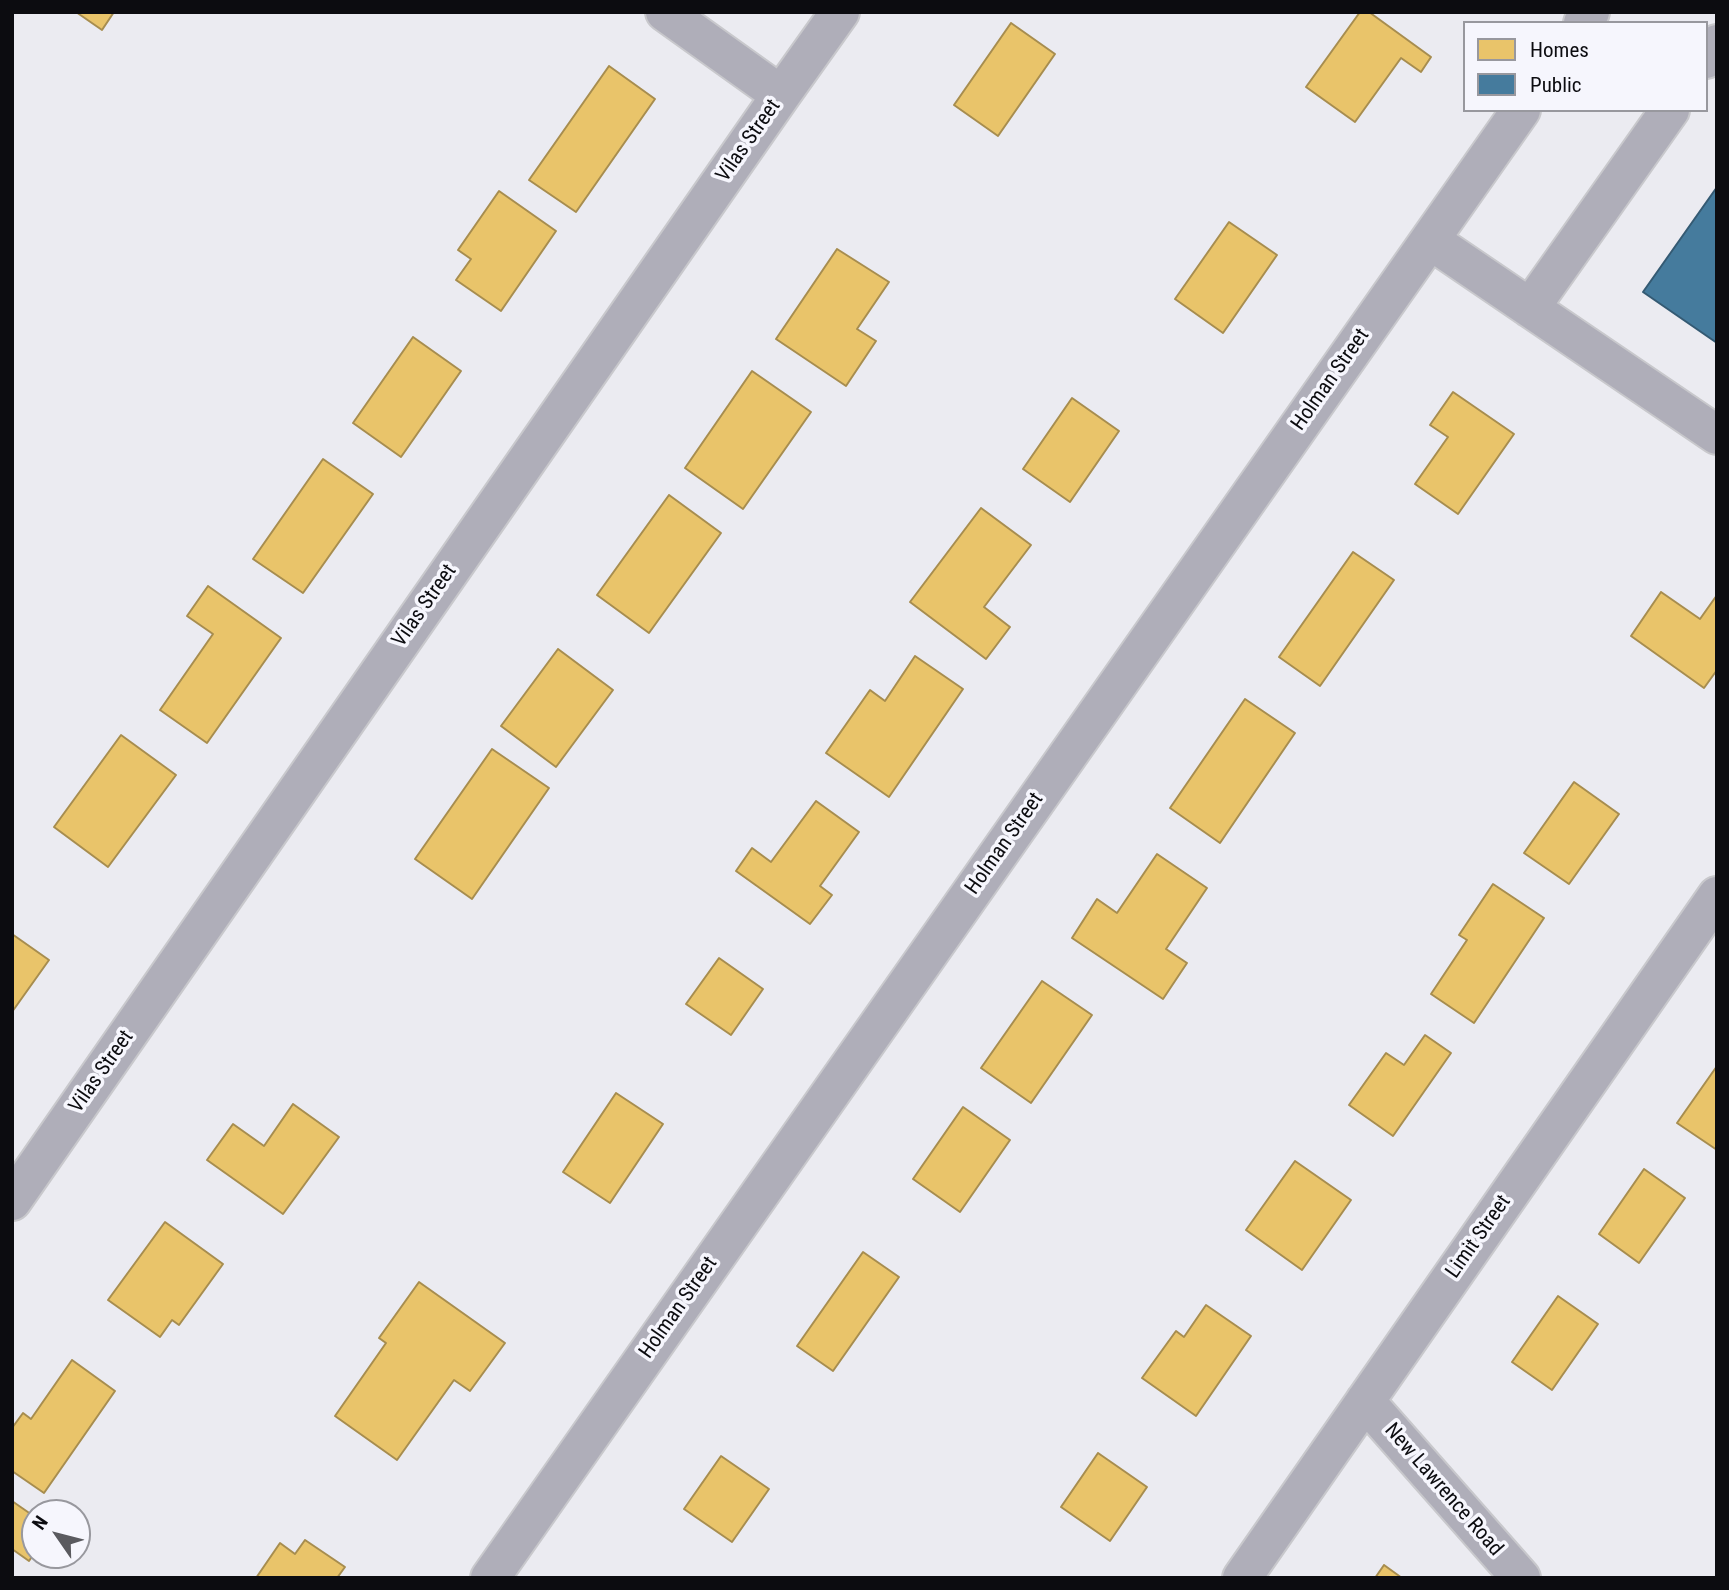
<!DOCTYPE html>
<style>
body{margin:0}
#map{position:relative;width:1729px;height:1590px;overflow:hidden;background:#ebebf1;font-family:"Roboto Condensed",sans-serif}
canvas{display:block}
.frame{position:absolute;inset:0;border:14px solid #0c0c10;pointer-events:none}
.legend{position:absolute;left:1463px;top:21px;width:245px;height:91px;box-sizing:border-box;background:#f6f6fd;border:2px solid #98989e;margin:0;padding:9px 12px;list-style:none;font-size:21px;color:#0c0c10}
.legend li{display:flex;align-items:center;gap:14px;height:35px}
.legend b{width:35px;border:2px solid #98989e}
.north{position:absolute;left:21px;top:1499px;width:70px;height:70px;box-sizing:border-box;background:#f6f6fd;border:2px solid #98989e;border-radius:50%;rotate:305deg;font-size:19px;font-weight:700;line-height:28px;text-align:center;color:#0c0c10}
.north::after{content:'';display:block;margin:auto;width:24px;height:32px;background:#5a5a5f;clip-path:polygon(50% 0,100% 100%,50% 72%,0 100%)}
</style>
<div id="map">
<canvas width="1729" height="1590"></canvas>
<div class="frame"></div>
<ul class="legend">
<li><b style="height:19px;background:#e9c46a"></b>Homes</li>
<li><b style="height:19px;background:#457b9d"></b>Public</li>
</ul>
<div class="north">N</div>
</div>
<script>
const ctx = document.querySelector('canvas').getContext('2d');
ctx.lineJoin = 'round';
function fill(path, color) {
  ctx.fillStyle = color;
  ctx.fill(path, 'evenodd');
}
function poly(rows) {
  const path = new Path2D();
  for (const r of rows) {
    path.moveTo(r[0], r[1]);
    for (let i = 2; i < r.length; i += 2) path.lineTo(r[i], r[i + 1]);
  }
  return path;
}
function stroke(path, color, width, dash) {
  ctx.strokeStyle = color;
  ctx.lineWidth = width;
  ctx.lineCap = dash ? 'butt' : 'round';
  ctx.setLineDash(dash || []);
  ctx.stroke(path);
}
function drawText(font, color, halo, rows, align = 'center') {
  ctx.font = font + ' "Roboto Condensed",sans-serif';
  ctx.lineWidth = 7;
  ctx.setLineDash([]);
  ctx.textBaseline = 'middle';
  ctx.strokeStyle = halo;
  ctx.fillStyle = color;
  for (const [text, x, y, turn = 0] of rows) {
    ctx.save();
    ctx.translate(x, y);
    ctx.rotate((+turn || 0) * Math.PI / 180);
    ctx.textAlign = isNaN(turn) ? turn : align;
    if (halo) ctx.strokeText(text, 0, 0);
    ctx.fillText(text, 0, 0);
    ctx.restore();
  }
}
const homes = poly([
 [76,12,114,12,102,30,76,12],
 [1360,12,1369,12,1431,57,1421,72,1401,58,1355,122,1306,87,1360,12],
 [1011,23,1055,54,998,136,954,105,1011,23],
 [609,66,655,99,576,212,529,180,609,66],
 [499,191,556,231,501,311,456,280,471,259,458,250,499,191],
 [1229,222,1277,255,1223,333,1175,299,1229,222],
 [837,249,889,282,857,329,876,341,846,386,776,339,837,249],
 [413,337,461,371,401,457,353,423,413,337],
 [752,371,811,412,743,509,685,468,752,371],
 [1453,392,1514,434,1458,514,1415,484,1448,437,1430,425,1453,392],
 [1072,398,1119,431,1070,502,1023,469,1072,398],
 [323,459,373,494,303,593,253,559,323,459],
 [669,495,721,533,649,633,597,595,669,495],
 [981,508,1031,545,984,607,1010,627,986,659,910,602,981,508],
 [1353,552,1394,580,1320,686,1279,657,1353,552],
 [208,586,281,638,207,743,160,710,213,634,187,616,208,586],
 [1661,592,1700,619,1717,595,1717,670,1704,688,1631,636,1661,592],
 [558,649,613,690,556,767,501,726,558,649],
 [915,656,963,689,889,797,826,753,870,690,885,701,915,656],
 [1245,699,1295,733,1220,843,1170,808,1245,699],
 [121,735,176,775,108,867,54,827,121,735],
 [492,749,549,788,472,899,415,859,492,749],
 [1574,782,1619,814,1569,884,1524,853,1574,782],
 [816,801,859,832,820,886,832,895,810,924,736,871,752,848,771,862,816,801],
 [1157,854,1207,888,1166,949,1187,963,1163,999,1072,938,1097,899,1117,913,1157,854],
 [1493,884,1544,918,1474,1023,1431,994,1467,940,1459,935,1493,884],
 [12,934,49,960,12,1012,12,934],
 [719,958,763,989,731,1035,686,1004,719,958],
 [1042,981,1092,1015,1031,1103,981,1068,1042,981],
 [1425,1035,1451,1053,1393,1136,1349,1105,1386,1053,1404,1065,1425,1035],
 [1717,1066,1717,1150,1677,1123,1717,1066],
 [616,1093,663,1124,610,1203,563,1172,616,1093],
 [293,1104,339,1137,283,1214,207,1160,233,1124,264,1146,293,1104],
 [963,1107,1010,1140,960,1212,913,1179,963,1107],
 [1295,1161,1351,1200,1302,1270,1246,1230,1295,1161],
 [1644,1169,1685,1198,1639,1263,1599,1234,1644,1169],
 [165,1222,223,1264,179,1325,172,1320,160,1337,108,1300,165,1222],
 [863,1252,899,1277,833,1371,797,1346,863,1252],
 [419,1282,505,1343,470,1391,454,1380,397,1460,335,1416,386,1343,379,1338,419,1282],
 [1558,1296,1598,1324,1552,1390,1512,1362,1558,1296],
 [1206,1305,1251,1336,1196,1416,1142,1378,1176,1331,1184,1337,1206,1305],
 [72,1360,115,1391,44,1493,12,1471,12,1428,23,1413,31,1419,72,1360],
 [1098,1453,1147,1487,1110,1541,1061,1507,1098,1453],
 [721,1456,769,1489,732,1542,684,1509,721,1456],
 [12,1501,35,1517,35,1552,29,1561,12,1549,12,1501],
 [305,1540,345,1567,337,1578,256,1578,280,1543,295,1554,305,1540],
 [1384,1565,1402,1578,1375,1578,1384,1565]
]);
const public = poly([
 [1717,187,1717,343,1643,292,1717,187]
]);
const minor = poly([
 [665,12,781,95],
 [1583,23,1590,12],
 [1706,59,1717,44],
 [1430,240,1717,435],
 [1530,308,1670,110],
 [12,1201,781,95,840,12],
 [1365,1401,1521,1578],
 [490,1578,1521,110],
 [1242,1578,1717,896]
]);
const streetNames = [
 ["Vilas Street",749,141,-55],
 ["Holman Street",1331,380,-55],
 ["Vilas Street",425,606,-55],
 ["Holman Street",1005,844,-55],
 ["Vilas Street",102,1072,-55],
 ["Limit Street",1479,1237,-55],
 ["Holman Street",679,1308,-55],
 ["New Lawrence Road",1443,1490,49]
];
fill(homes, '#e9c46a');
stroke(homes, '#a78d4f', 2);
fill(public, '#457b9d');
stroke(public, '#345a73', 2);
stroke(minor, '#c8c8cc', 42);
stroke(minor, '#afaeb9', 38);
drawText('21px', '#0c0c10', '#f6f6fd', streetNames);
</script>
